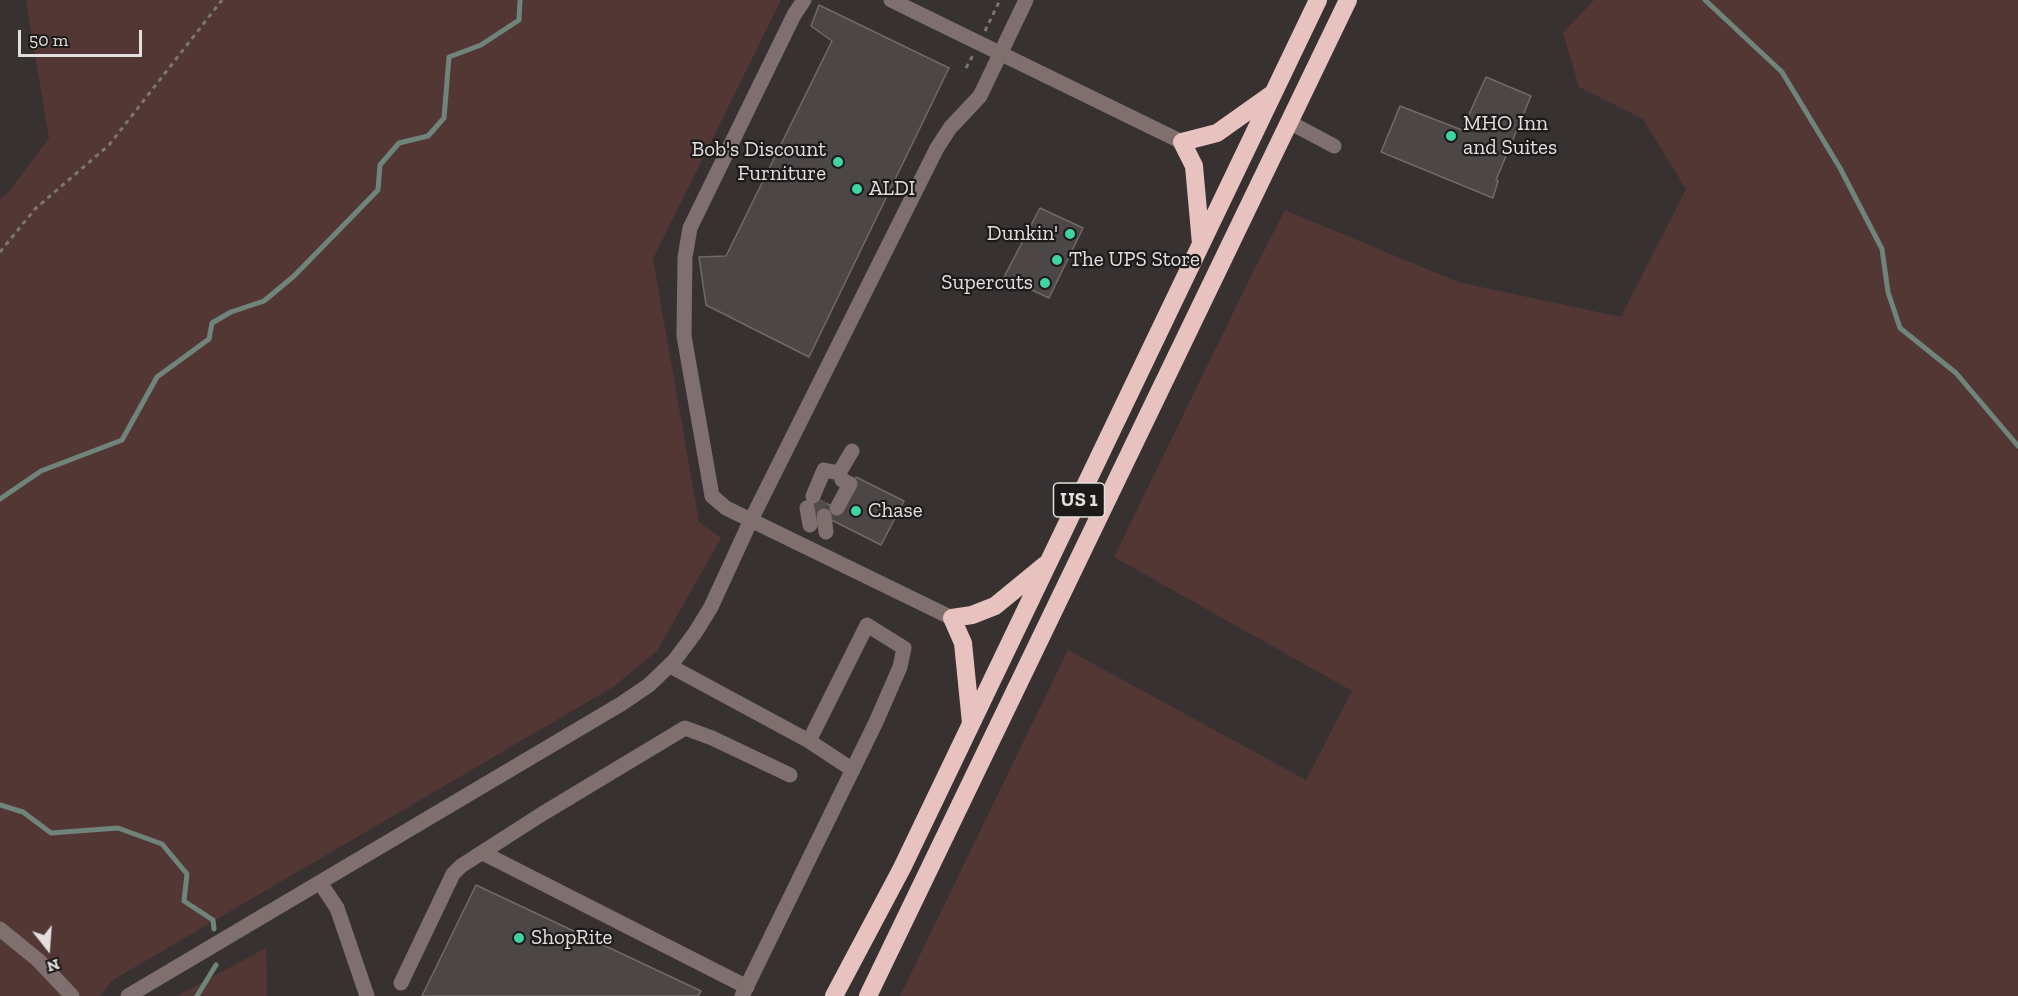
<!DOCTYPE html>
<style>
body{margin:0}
#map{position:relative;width:2018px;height:996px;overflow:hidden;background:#383131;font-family:"Zilla Slab",serif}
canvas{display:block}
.north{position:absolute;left:18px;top:918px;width:60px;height:60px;-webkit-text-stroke:4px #1d1a1a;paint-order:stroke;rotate:163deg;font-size:16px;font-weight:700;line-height:24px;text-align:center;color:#e3dfdf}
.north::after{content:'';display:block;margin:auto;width:21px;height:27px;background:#e3dfdf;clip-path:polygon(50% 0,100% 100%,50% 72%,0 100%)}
.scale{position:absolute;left:18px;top:30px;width:124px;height:27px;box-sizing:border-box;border:3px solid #e3dfdf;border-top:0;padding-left:8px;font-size:18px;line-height:21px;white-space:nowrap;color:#e3dfdf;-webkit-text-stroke:4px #1d1a1a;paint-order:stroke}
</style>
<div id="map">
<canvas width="2018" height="996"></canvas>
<div class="north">N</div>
<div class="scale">50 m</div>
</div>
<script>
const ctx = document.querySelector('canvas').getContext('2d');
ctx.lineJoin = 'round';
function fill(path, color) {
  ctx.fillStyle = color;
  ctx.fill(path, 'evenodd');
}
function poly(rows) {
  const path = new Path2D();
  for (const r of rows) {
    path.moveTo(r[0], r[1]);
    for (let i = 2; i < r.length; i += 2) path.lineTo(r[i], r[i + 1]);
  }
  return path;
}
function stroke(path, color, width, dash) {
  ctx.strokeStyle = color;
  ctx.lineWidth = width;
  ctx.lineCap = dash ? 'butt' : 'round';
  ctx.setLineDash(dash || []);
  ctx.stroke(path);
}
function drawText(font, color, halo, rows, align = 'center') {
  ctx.font = font + ' "Zilla Slab",serif';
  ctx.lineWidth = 4.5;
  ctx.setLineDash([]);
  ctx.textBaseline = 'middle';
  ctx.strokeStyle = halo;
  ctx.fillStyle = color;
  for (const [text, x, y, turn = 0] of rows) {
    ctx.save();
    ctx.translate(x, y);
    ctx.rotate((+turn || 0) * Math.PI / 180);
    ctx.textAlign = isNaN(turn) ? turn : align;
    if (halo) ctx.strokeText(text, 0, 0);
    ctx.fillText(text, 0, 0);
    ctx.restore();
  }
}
const green = poly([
 [26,0,781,0,653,259,699,522,721,538,657,651,613,687,113,980,100,996,0,996,0,199,7,194,49,138],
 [1594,0,2018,0,2018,996,900,996,1068,650,1306,780,1352,691,1114,557,1253,272,1285,210,1458,282,1621,317,1686,189,1643,119,1579,87,1563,33],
 [266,948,267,996,177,996]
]);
const stream = poly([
 [1705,0,1782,72,1840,168,1882,249,1888,292,1900,328,1956,373,2018,446],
 [0,499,41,471,122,440,157,377,209,339,212,323,231,312,264,301,294,276,378,190,380,165,399,143,428,136,444,118,449,57,481,45,519,20,520,0],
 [0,805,23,812,51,833,118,828,162,844,187,874,184,901,213,920,214,929],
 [197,996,216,965]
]);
const building = poly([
 [819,5,949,68,809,357,706,305,699,257,726,256,832,41,811,26,819,5],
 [1486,77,1531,96,1496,180,1498,181,1493,198,1381,152,1400,106,1462,130,1486,77],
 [1040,208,1083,228,1049,298,1004,277,1040,208],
 [856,477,904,501,881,545,804,506,809,495,840,510,856,477],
 [476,885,701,991,698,996,422,996,476,885]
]);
const minorTunnel = poly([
 [815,512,820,500]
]);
const path = poly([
 [985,31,1000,0],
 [966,68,973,55],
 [0,252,35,209,109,145,222,0]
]);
const minor = poly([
 [804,0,794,15,690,228,685,257,684,336,712,496,726,508,952,618],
 [891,0,1182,142],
 [1289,122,1334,146],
 [813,496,824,470,839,473,852,451],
 [807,508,810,525],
 [837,508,850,484,842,480],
 [824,516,826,532],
 [670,666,809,741,853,770],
 [483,853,747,987],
 [321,884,337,908,367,996],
 [0,929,38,960,72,996],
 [401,983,453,874,461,866,542,814,685,728,712,738,790,775],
 [128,996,621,704,649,685,674,661,695,633,711,607,751,520,937,148,950,128,980,96,1026,0],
 [742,996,876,722,900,667,904,648,867,625,809,741]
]);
const highway = poly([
 [1201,244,1194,166,1182,142,1217,133,1272,94],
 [971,723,963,643,952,618,972,615,995,606,1045,565],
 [834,996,902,868,1318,0],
 [868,996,1348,0]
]);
const markers = [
 [1451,136,6,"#40d4a2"],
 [838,162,6,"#40d4a2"],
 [857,189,6,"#40d4a2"],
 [1070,234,6,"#40d4a2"],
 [1057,260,6,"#40d4a2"],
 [1045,283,6,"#40d4a2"],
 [856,511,6,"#40d4a2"],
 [519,938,6,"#40d4a2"]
];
const shields = [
 [1079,500,51]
];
const shieldNames = [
 ["US 1",1079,500]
];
const poiNames = [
 ["MHO Inn",1463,124],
 ["and Suites",1463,148],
 ["Bob's Discount",826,150,"right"],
 ["Furniture",826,174,"right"],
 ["ALDI",869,189],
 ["Dunkin'",1058,234,"right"],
 ["The UPS Store",1069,260],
 ["Supercuts",1033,283,"right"],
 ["Chase",868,511],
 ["ShopRite",531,938]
];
fill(green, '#533735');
stroke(stream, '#6f847a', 5);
fill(building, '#4d4646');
stroke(building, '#716a69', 1.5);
stroke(minorTunnel, '#524b4b', 15, [15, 8]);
stroke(path, '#7b7575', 3, [4.5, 4.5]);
stroke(minor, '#7f6f6e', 15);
stroke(highway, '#e8c2bf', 18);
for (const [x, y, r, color] of markers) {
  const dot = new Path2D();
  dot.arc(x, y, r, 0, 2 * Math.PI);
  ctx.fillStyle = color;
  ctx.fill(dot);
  stroke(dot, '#1d1a1a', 2);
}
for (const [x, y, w] of shields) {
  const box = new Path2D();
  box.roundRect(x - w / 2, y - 17, w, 34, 4.5);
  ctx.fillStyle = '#1d1a1a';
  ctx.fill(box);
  stroke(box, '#e3dfdf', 1.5);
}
drawText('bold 20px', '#e3dfdf', null, shieldNames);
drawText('21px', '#e3dfdf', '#1d1a1a', poiNames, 'left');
</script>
